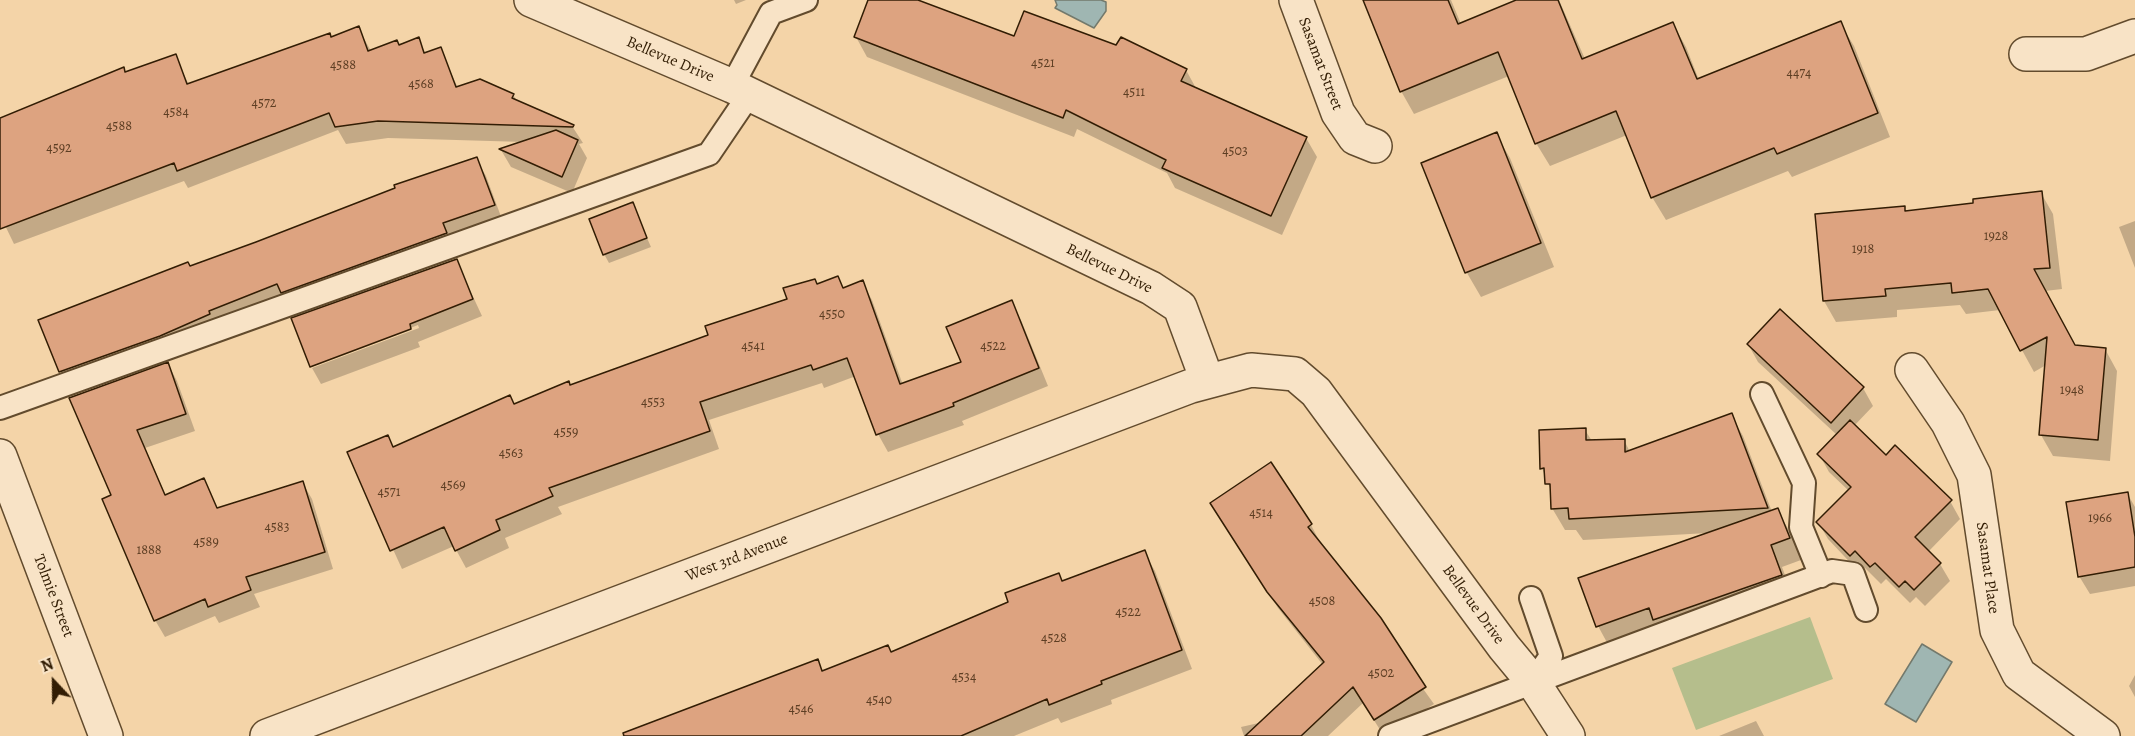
<!DOCTYPE html>
<style>
body{margin:0}
#map{position:relative;width:2135px;height:736px;overflow:hidden;background:#f4d4a8;font-family:Alegreya,serif}
canvas{display:block}
.north{position:absolute;left:24px;top:652px;width:60px;height:60px;-webkit-text-stroke:4px #f8e3c6;paint-order:stroke;rotate:338deg;font-size:16px;font-weight:700;line-height:24px;text-align:center;color:#321d04}
.north::after{content:'';display:block;margin:auto;width:21px;height:27px;background:#321d04;clip-path:polygon(50% 0,100% 100%,50% 72%,0 100%)}
</style>
<div id="map">
<canvas width="2135" height="736"></canvas>
<div class="north">N</div>
</div>
<script>
const ctx = document.querySelector('canvas').getContext('2d');
ctx.lineJoin = 'round';
function fill(path, color) {
  ctx.fillStyle = color;
  ctx.fill(path, 'evenodd');
}
function poly(rows) {
  const path = new Path2D();
  for (const r of rows) {
    path.moveTo(r[0], r[1]);
    for (let i = 2; i < r.length; i += 2) path.lineTo(r[i], r[i + 1]);
  }
  return path;
}
function stroke(path, color, width, dash) {
  ctx.strokeStyle = color;
  ctx.lineWidth = width;
  ctx.lineCap = dash ? 'butt' : 'round';
  ctx.setLineDash(dash || []);
  ctx.stroke(path);
}
function drawText(font, color, halo, rows, align = 'center') {
  ctx.font = font + ' Alegreya,serif';
  ctx.lineWidth = 4.5;
  ctx.setLineDash([]);
  ctx.textBaseline = 'middle';
  ctx.strokeStyle = halo;
  ctx.fillStyle = color;
  for (const [text, x, y, turn = 0] of rows) {
    ctx.save();
    ctx.translate(x, y);
    ctx.rotate((+turn || 0) * Math.PI / 180);
    ctx.textAlign = isNaN(turn) ? turn : align;
    if (halo) ctx.strokeText(text, 0, 0);
    ctx.fillText(text, 0, 0);
    ctx.restore();
  }
}
const green = poly([
 [1810,617,1833,679,1696,730,1672,668]
]);
const water = poly([
 [1055,0,1101,0,1106,2,1106,11,1094,28,1055,8,1057,5,1055,0],
 [1922,644,1952,662,1916,722,1885,704,1922,644]
]);
const shadow = poly([
 [734,0,746,0,736,4],
 [870,0,914,0,1015,38,1117,47,1186,70,1197,90,1306,138,1317,157,1282,235,1175,188,1167,173,1077,129,1074,137,867,57,856,37],
 [1364,0,1451,0,1461,24,1520,0,1559,0,1585,59,1673,24,1686,47,1699,80,1840,23,1854,46,1890,137,1792,177,1788,171,1666,220,1652,197,1627,135,1550,166,1536,143,1509,76,1414,114,1401,91],
 [358,28,371,51,418,39,426,54,440,49,458,88,513,95,518,102,572,126,583,143,579,144,587,158,572,193,511,167,501,150,524,142,388,138,346,144,338,130,188,188,184,181,14,244,0,215,0,119,175,56,189,85],
 [1496,134,1510,158,1554,267,1481,297,1467,273,1423,164],
 [476,159,486,176,503,222,70,389,61,372,40,321,190,268],
 [2041,193,2053,214,2062,289,2045,291,2075,347,2105,349,2117,371,2110,461,2053,456,2041,435,2046,365,2034,372,2000,310,1966,314,1960,305,1897,310,1897,317,1836,322,1824,301,1904,208,1906,213],
 [632,204,651,247,609,263,604,254],
 [2135,221,2135,268,2119,227],
 [456,260,482,316,418,342,420,347,321,384,312,368,419,328,418,325,311,367,293,319],
 [838,278,844,289,862,282,872,300,903,385,963,363,1011,302,1021,320,1048,386,962,421,964,425,888,452,878,434,856,376,824,388,822,383,709,420,719,449,558,507,562,514,505,538,509,548,466,568,454,546,402,569,349,453,394,448,570,387,710,336],
 [1780,311,1863,388,1873,406,1854,426,1886,457,1950,501,1960,519,1928,552,1940,564,1950,581,1925,606,1916,597,1910,603,1886,579,1881,584,1865,568,1860,573,1828,539,1818,522,1849,491,1829,472,1819,454,1837,435,1758,362,1748,344],
 [168,364,177,381,195,431,145,448,166,496,204,480,218,509,302,482,312,499,333,569,254,594,260,607,219,623,215,616,165,637,155,620,113,496,71,398],
 [1731,415,1743,436,1772,512,1777,510,1790,532,1801,560,1782,567,1793,597,1610,648,1598,626,1708,533,1583,540,1576,530,1565,530,1552,508,1552,493,1542,468,1585,430,1592,441,1624,440,1630,452],
 [1271,464,1311,525,1320,542,1318,543,1434,704,1384,736,1363,703,1328,736,1244,736,1241,727,1263,722,1323,665,1278,608,1221,520],
 [2127,493,2135,507,2135,586,2090,594,2079,576],
 [1144,552,1155,571,1192,669,1111,700,1112,704,1061,723,1058,718,1014,736,621,736,628,733,627,731,817,661,824,672,892,654,1063,583],
 [2135,675,2135,697,2129,686],
 [1756,721,1764,736,1719,736]
]);
const building = poly([
 [868,0,918,0,1014,36,1024,11,1116,45,1121,37,1187,69,1181,81,1307,137,1271,216,1162,168,1166,160,1066,110,1063,118,854,37,868,0],
 [1363,0,1448,0,1458,24,1516,0,1558,0,1582,59,1673,22,1697,79,1841,21,1878,113,1777,154,1774,148,1651,198,1616,111,1535,144,1498,52,1400,92,1363,0],
 [359,26,368,51,397,40,399,45,419,37,424,53,441,47,456,87,480,79,514,94,512,98,574,125,573,127,378,121,335,127,329,113,177,171,174,163,0,229,0,118,124,67,125,72,176,54,187,84,330,33,331,37,359,26],
 [556,130,578,140,562,177,499,149,556,130],
 [1497,132,1541,243,1465,273,1421,163,1497,132],
 [477,157,495,205,443,223,447,233,281,293,277,284,209,311,210,314,160,336,59,372,38,320,188,262,190,266,256,242,395,188,394,185,477,157],
 [2042,191,2050,268,2034,269,2075,345,2106,348,2098,440,2039,435,2047,337,2020,351,1988,289,1952,293,1951,283,1885,289,1886,296,1823,301,1815,214,1905,206,1905,211,1973,203,1973,199,2042,191],
 [633,202,647,238,603,255,589,219,633,202],
 [457,259,473,299,410,324,411,329,310,367,291,318,457,259],
 [838,276,843,288,863,280,900,384,961,362,946,327,1012,300,1039,368,953,403,954,406,876,435,847,358,813,370,811,365,700,402,710,431,549,488,553,496,496,520,500,530,455,551,444,527,390,551,347,452,388,435,393,447,510,395,514,404,569,381,570,385,708,335,705,326,787,299,783,288,815,279,817,284,838,276],
 [1780,309,1864,387,1831,423,1747,344,1780,309],
 [168,362,186,414,137,430,165,495,204,478,217,508,303,481,325,552,246,577,251,590,208,607,205,599,154,621,102,499,111,495,69,398,168,362],
 [1732,413,1768,508,1569,519,1568,508,1551,509,1550,484,1545,484,1544,468,1540,469,1539,430,1586,428,1586,440,1625,439,1625,452,1732,413],
 [1850,420,1886,455,1895,445,1952,500,1915,537,1941,563,1914,590,1905,581,1899,587,1875,563,1870,567,1855,551,1850,556,1816,522,1851,487,1817,454,1850,420],
 [1271,462,1312,524,1308,527,1381,618,1426,687,1374,720,1353,687,1301,736,1245,736,1324,662,1267,592,1210,503,1271,462],
 [2128,492,2135,537,2135,567,2078,577,2066,502,2128,492],
 [1778,508,1790,538,1771,545,1782,575,1653,620,1649,608,1596,627,1578,578,1778,508],
 [1145,550,1182,650,1101,681,1102,684,1049,705,1047,699,961,736,624,736,623,733,818,659,822,671,888,645,891,652,1008,602,1005,593,1059,573,1062,581,1145,550]
]);
const lane = poly([
 [732,86,771,13,806,0],
 [1762,394,1804,483,1801,527,1821,576],
 [0,408,709,154,749,95],
 [1531,598,1551,656,1533,682],
 [1390,736,1832,571,1853,574,1866,610]
]);
const street = poly([
 [531,0,732,86,1151,288,1180,307,1207,380],
 [1296,0,1338,113,1355,138,1375,146],
 [2026,54,2086,54,2135,36],
 [1912,370,1948,423,1974,475,1997,630,2019,674,2103,736],
 [0,456,106,736],
 [267,736,1191,386,1251,370,1295,374,1316,392,1504,647,1533,682,1568,736]
]);
const numberNames = [
 ["4521",1043,64],
 ["4588",343,66],
 ["4474",1799,74],
 ["4568",421,85],
 ["4511",1134,93],
 ["4572",264,104],
 ["4584",176,113],
 ["4588",119,127],
 ["4592",59,149],
 ["4503",1235,152],
 ["1928",1996,237],
 ["1918",1863,250],
 ["4550",832,315],
 ["4541",753,347],
 ["4522",993,347],
 ["1948",2072,391],
 ["4553",653,403],
 ["4559",566,433],
 ["4563",511,454],
 ["4569",453,486],
 ["4571",389,493],
 ["4514",1261,514],
 ["1966",2100,519],
 ["4583",277,528],
 ["4589",206,543],
 ["1888",149,551],
 ["4508",1322,602],
 ["4522",1128,613],
 ["4528",1054,639],
 ["4502",1381,674],
 ["4534",964,678],
 ["4540",879,701],
 ["4546",801,710]
];
const streetNames = [
 ["Bellevue Drive",670,60,23],
 ["Sasamat Street",1320,64,69],
 ["Bellevue Drive",1109,269,26],
 ["West 3rd Avenue",737,558,-21],
 ["Sasamat Place",1987,568,82],
 ["Tolmie Street",53,596,69],
 ["Bellevue Drive",1473,605,54]
];
fill(green, '#b5be8c');
fill(water, '#9fb6b2');
stroke(water, '#73796c', 1.5);
fill(shadow, '#0003');
fill(building, '#dda380');
stroke(building, '#321d04', 1.5);
stroke(lane, '#624b2d', 26);
stroke(street, '#624b2d', 36);
stroke(lane, '#f8e3c6', 22);
stroke(street, '#f8e3c6', 33);
drawText('14px', '#5d3e23', null, numberNames);
drawText('16px', '#321d04', '#f8e3c6', streetNames);
</script>
